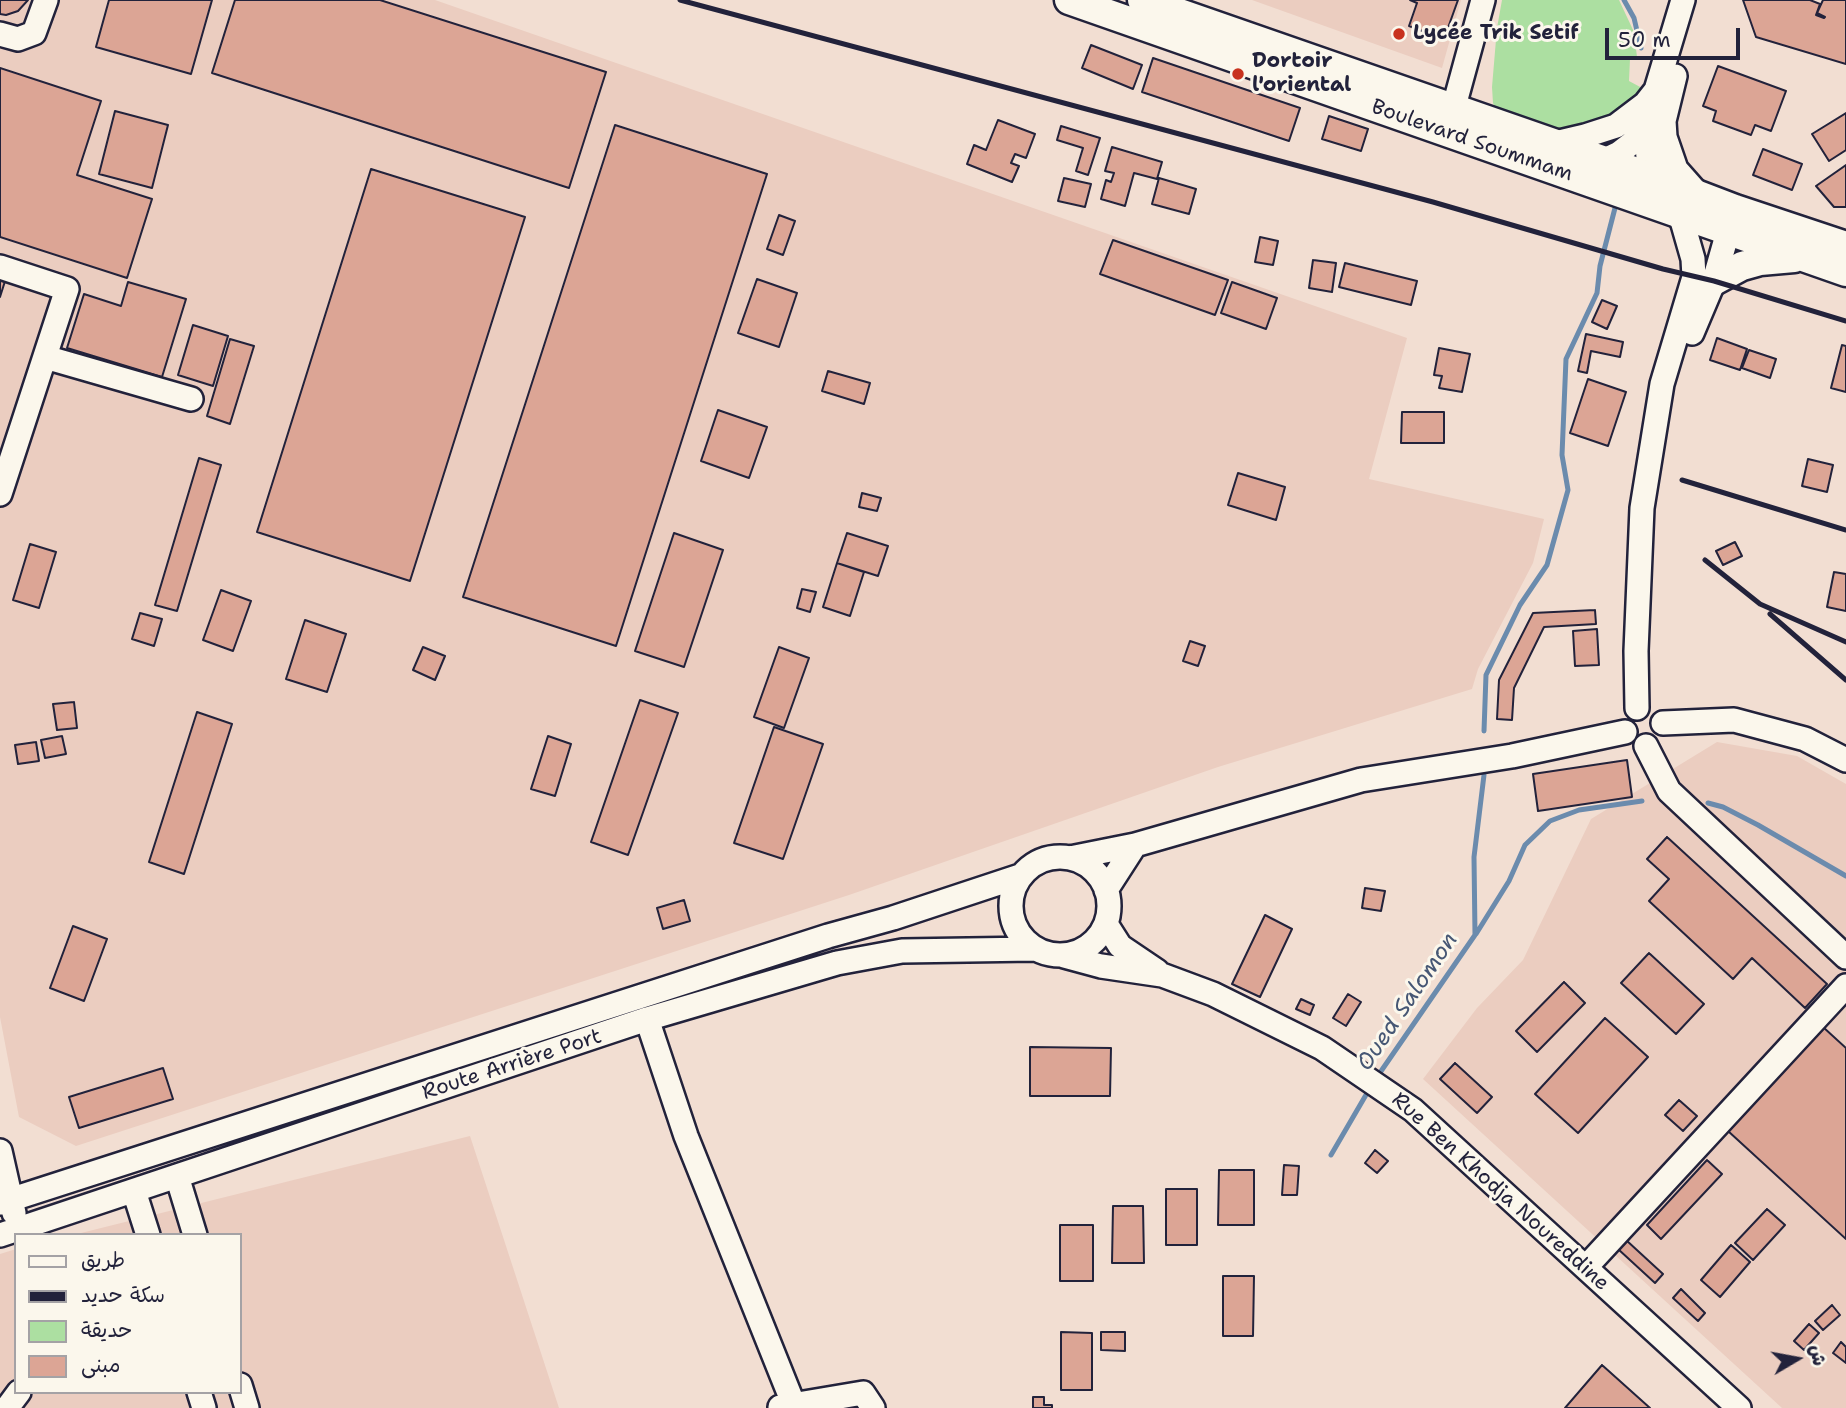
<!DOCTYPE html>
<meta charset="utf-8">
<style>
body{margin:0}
#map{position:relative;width:1846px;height:1408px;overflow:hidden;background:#f2ded2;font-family:"Shantell Sans","Playpen Sans Arabic",sans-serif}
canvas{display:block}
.legend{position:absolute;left:14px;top:1233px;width:228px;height:161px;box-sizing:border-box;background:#fbf7ec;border:2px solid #a4a2a5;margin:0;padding:9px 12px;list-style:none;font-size:21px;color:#22223b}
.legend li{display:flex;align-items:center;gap:14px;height:35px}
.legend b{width:35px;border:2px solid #a4a2a5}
.north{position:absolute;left:1762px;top:1324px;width:70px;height:70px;-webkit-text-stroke:5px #fbf7ec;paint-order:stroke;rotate:80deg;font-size:19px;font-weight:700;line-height:28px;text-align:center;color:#22223b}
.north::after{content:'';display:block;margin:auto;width:24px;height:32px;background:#22223b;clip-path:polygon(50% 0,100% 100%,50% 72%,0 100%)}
.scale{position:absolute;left:1605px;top:28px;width:135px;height:32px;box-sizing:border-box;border:4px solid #22223b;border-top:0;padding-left:9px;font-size:21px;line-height:24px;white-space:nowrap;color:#22223b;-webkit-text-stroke:5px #fbf7ec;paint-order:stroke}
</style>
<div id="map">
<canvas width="1846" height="1408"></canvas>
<ul class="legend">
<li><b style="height:9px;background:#fbf7ec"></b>طريق</li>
<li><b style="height:9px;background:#22223b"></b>سكة حديد</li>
<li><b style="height:19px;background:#acdfa1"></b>حديقة</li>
<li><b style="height:19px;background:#dca595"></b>مبنى</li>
</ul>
<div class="north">ش</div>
<div class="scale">50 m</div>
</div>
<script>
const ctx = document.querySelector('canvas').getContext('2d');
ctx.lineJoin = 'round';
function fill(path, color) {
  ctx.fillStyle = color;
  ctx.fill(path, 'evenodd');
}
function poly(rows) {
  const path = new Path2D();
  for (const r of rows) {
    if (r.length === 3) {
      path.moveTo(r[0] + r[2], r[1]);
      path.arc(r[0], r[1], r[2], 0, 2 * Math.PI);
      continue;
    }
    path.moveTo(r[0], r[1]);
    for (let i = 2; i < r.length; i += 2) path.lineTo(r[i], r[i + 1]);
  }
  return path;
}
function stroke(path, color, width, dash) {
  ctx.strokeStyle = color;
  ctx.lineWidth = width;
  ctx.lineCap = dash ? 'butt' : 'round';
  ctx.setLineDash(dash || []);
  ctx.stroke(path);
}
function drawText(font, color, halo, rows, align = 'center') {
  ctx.font = font + ' "Shantell Sans",sans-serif';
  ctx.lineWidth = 6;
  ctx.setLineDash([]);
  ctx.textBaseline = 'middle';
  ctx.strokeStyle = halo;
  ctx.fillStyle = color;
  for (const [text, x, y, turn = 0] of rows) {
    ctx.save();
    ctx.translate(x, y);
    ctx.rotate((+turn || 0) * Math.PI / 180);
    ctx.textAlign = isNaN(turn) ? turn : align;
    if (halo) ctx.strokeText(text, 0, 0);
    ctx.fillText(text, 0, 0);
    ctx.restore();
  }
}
const built = poly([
 [0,0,435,0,1407,338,1369,479,1544,519,1533,563,1478,669,1472,689,1218,767,849,895,76,1146,19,1117,0,1017],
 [1252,0,1461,0,1442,68],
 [1717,742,1797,756,1846,784,1846,1408,1782,1408,1423,1079,1477,1008,1523,960,1591,819],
 [470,1136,559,1408,0,1408,0,1254,16,1249,16,1392,240,1392,240,1235,73,1235]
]);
const green = poly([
 [1502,0,1619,0,1634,32,1637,57,1630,59,1629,81,1642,88,1624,108,1585,126,1549,130,1498,114,1493,103,1492,87,1497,28]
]);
const stream = poly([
 [1624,0,1634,18,1641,48],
 [1484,731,1486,675,1520,605,1547,565,1568,490,1562,455,1566,359,1597,293,1600,266,1615,208],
 [1708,803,1723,807,1758,825,1846,876],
 [1476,934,1509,881,1525,845,1550,821,1579,810,1642,801],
 [1377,1077,1475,935,1474,857,1484,775],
 [1331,1155,1370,1088]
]);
const building = poly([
 [0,0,28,0,18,11,6,15,0,14,0,0],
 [109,0,212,0,191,74,96,47,109,0],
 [235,0,380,0,606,72,569,188,212,73,235,0],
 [1410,0,1458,0,1444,39,1409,26,1417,3,1410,0],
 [1743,0,1810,0,1820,4,1816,15,1824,18,1825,17,1817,13,1823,0,1846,0,1846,64,1756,37,1743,0],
 [1091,45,1142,65,1133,89,1082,68,1091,45],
 [1153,58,1300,108,1289,141,1142,92,1153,58],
 [1718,66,1786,91,1771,131,1755,125,1751,135,1713,121,1716,111,1703,106,1718,66],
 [0,68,101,101,77,175,152,199,127,278,0,237,0,68],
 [115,111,168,125,152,188,99,174,115,111],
 [1846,113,1846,150,1829,161,1812,134,1846,113],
 [1329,116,1368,129,1361,151,1322,139,1329,116],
 [998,120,1035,134,1026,158,1015,154,1011,163,1019,166,1012,182,967,164,974,145,986,150,998,120],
 [615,125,767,174,616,646,463,597,615,125],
 [1061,126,1100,138,1088,175,1076,171,1083,148,1057,140,1061,126],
 [1112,147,1162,162,1157,179,1134,173,1125,206,1101,199,1106,180,1111,182,1114,173,1105,171,1112,147],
 [1763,149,1802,164,1792,190,1753,175,1763,149],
 [1846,165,1846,207,1834,207,1816,186,1846,165],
 [371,169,525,217,410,581,257,532,371,169],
 [1064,178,1091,184,1085,207,1058,201,1064,178],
 [1159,178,1196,189,1189,214,1152,204,1159,178],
 [779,215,795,221,783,255,767,249,779,215],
 [1260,237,1278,241,1273,265,1255,262,1260,237],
 [1113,240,1228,280,1215,315,1100,274,1113,240],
 [1313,260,1336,263,1332,292,1309,288,1313,260],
 [1345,263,1417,281,1411,305,1339,287,1345,263],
 [0,276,6,278,0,297,0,276],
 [757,279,797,293,779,347,738,333,757,279],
 [128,282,186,299,162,377,67,348,84,294,121,306,128,282],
 [1232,282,1277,298,1266,329,1221,313,1232,282],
 [1602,300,1617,306,1607,329,1592,322,1602,300],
 [193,325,228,336,213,386,178,375,193,325],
 [1586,334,1623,342,1620,357,1591,351,1587,373,1578,371,1586,334],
 [1717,338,1747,349,1740,370,1710,360,1717,338],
 [230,339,254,346,230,424,207,416,230,339],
 [1842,345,1846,346,1846,392,1831,388,1842,345],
 [1439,348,1470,354,1462,392,1439,388,1442,376,1434,375,1439,348],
 [1749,350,1776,359,1770,378,1742,368,1749,350],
 [828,371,870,383,864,404,822,391,828,371],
 [1588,379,1626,392,1608,446,1570,433,1588,379],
 [718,410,767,427,749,478,701,461,718,410],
 [1402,412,1444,412,1444,443,1401,443,1402,412],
 [199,458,221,465,177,611,155,605,199,458],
 [1808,459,1833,465,1827,492,1802,486,1808,459],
 [1238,473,1285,487,1276,520,1228,505,1238,473],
 [862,493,881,498,877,511,859,507,862,493],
 [674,533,723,550,684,667,635,651,674,533],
 [847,533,888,546,878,576,837,563,847,533],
 [1735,542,1742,556,1723,565,1716,551,1735,542],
 [30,544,56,552,39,608,13,600,30,544],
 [837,563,864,572,850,616,823,607,837,563],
 [1834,572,1846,574,1846,611,1827,607,1834,572],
 [802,589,816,592,810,612,797,608,802,589],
 [221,590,251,601,233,651,203,640,221,590],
 [1595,610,1596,624,1544,627,1514,688,1512,720,1497,719,1499,680,1533,613,1595,610],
 [140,613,162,619,154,646,132,639,140,613],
 [305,620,346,634,327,692,286,679,305,620],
 [1597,629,1599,665,1575,666,1573,631,1597,629],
 [1190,641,1205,646,1198,666,1183,661,1190,641],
 [423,647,445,656,435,680,413,670,423,647],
 [779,647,809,658,784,728,754,717,779,647],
 [640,700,678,713,628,855,591,842,640,700],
 [74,702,77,728,57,730,53,704,74,702],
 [197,712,232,724,184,874,149,862,197,712],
 [774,727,823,744,783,859,734,843,774,727],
 [62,736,66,754,45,758,41,740,62,736],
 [548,736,571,744,555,796,531,789,548,736],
 [36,742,39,761,18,764,15,745,36,742],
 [1627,760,1632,797,1538,811,1533,774,1627,760],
 [1667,837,1827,984,1805,1008,1752,958,1733,979,1649,901,1669,879,1647,859,1667,837],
 [1365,888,1385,891,1381,911,1362,908,1365,888],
 [684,900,690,921,663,929,657,908,684,900],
 [1265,915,1292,929,1260,997,1232,984,1265,915],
 [73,926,107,939,84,1001,50,988,73,926],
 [1649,953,1704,1004,1676,1034,1621,983,1649,953],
 [1564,982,1585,1003,1537,1052,1516,1031,1564,982],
 [1348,994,1361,1002,1346,1026,1333,1018,1348,994],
 [1301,999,1314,1005,1310,1015,1296,1009,1301,999],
 [1605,1018,1648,1057,1578,1133,1535,1094,1605,1018],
 [1823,1027,1846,1048,1846,1239,1728,1131,1823,1027],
 [1030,1047,1111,1048,1110,1096,1030,1096,1030,1047],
 [1455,1063,1492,1097,1477,1113,1440,1079,1455,1063],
 [163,1068,173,1099,79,1128,69,1097,163,1068],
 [1679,1100,1697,1116,1683,1131,1665,1115,1679,1100],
 [1375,1150,1388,1161,1377,1173,1365,1163,1375,1150],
 [1707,1160,1722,1174,1661,1239,1647,1225,1707,1160],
 [1284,1165,1299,1166,1297,1195,1282,1195,1284,1165],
 [1219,1170,1254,1170,1254,1225,1218,1225,1219,1170],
 [1166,1189,1197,1189,1197,1245,1166,1245,1166,1189],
 [1113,1206,1143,1206,1144,1263,1112,1263,1113,1206],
 [1767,1209,1785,1225,1753,1260,1735,1243,1767,1209],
 [1060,1225,1093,1225,1093,1281,1060,1281,1060,1225],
 [1626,1240,1663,1274,1655,1283,1618,1249,1626,1240],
 [1731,1245,1750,1262,1720,1297,1701,1280,1731,1245],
 [1223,1276,1254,1276,1253,1336,1223,1336,1223,1276],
 [1681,1289,1705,1313,1698,1321,1673,1298,1681,1289],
 [1832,1305,1840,1315,1823,1330,1815,1321,1832,1305],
 [1809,1324,1819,1333,1804,1350,1794,1341,1809,1324],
 [1061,1332,1092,1333,1092,1390,1061,1390,1061,1332],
 [1101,1332,1125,1332,1125,1351,1101,1350,1101,1332],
 [1841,1342,1846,1347,1846,1363,1833,1353,1841,1342],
 [1602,1365,1650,1408,1565,1408,1602,1365],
 [1033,1397,1044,1397,1044,1405,1052,1405,1052,1408,1033,1408,1033,1397]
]);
const minor = poly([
 [0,34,18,39,34,33,46,0],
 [1675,76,1664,121,1665,137,1676,169,1699,195],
 [1453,110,1483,0],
 [1551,144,1585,136,1616,126,1645,104,1656,90,1683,0],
 [1594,165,1619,153,1632,143,1652,121],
 [0,267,67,289,0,494],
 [1692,333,1714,281,1733,214],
 [45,357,191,399],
 [1637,708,1636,651,1642,508,1662,384,1694,277,1693,259,1683,224,1680,215,1659,186,1648,158,1646,126,1656,90],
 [1663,723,1734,720,1805,739,1846,760],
 [1646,746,1669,791,1846,957],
 [1060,906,49],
 [1070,858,1135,845,1361,780,1512,756,1625,732],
 [1106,890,1135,845],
 [1106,924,1120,946,1157,971],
 [1064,956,1101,966,1162,975,1213,994,1322,1048,1413,1110,1739,1408],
 [647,1019,686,1136,793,1403],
 [0,1151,14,1213],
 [177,1176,195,1235],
 [134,1191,148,1235],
 [0,1203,828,936,893,918,1020,876],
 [0,1235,647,1019,837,963,902,951,1034,949],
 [1586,1267,1846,986],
 [240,1385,247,1408],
 [199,1392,204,1408],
 [780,1407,863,1393,873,1408],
 [7,1408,19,1392]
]);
const major = poly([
 [1069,0,1846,272],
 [1142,0,1654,178,1735,209,1846,246],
 [1714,281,1742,266,1760,261,1794,258]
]);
const rail = poly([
 [680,0,1433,202,1663,269,1714,281,1846,321],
 [1682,480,1846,530],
 [1705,560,1760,604,1846,642],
 [1770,614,1846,680]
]);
const markers = [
 [1399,34,7,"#c8321e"],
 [1238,74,7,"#c8321e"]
];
const poiNames = [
 ["Lycée Trik Setif",1413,34],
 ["Dortoir",1252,62],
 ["l'oriental",1252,86]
];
const streetNames = [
 ["Boulevard Soummam",1472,141,19],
 ["Route Arrière Port",512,1065,-18],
 ["Rue Ben Khodja Noureddine",1500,1192,42]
];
const waterNames = [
 ["Oued Salomon",1408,1002,-56]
];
fill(built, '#ebcdc0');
fill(green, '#acdfa1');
stroke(stream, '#6b8bad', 5);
fill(building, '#dca595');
stroke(building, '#22223b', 2);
stroke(minor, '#22223b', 28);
stroke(major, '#22223b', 33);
stroke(minor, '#fbf7ec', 23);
stroke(major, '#fbf7ec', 28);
stroke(rail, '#22223b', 5);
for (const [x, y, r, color] of markers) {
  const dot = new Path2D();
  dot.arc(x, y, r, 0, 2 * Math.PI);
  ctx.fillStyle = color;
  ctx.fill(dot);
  stroke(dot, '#fbf7ec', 2.5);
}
drawText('bold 21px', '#22223b', '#fbf7ec', poiNames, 'left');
drawText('21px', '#22223b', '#fbf7ec', streetNames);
drawText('italic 23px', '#465774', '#fbf7ec', waterNames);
</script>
